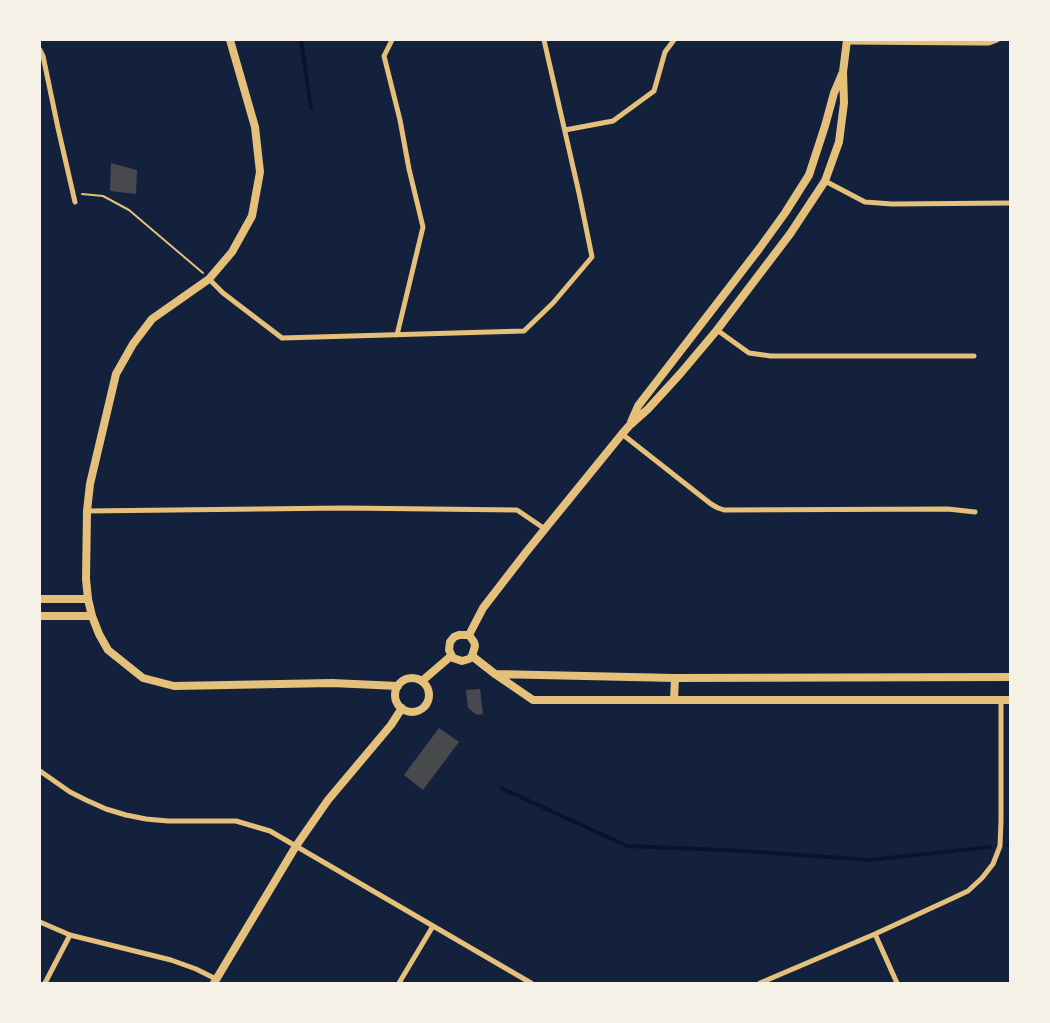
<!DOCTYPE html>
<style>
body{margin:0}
#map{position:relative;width:1050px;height:1023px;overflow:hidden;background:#14213d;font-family:"Asap Condensed",sans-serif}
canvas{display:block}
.frame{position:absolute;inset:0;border:41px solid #f6f1e7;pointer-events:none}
</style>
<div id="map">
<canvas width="1050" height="1023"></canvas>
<div class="frame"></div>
</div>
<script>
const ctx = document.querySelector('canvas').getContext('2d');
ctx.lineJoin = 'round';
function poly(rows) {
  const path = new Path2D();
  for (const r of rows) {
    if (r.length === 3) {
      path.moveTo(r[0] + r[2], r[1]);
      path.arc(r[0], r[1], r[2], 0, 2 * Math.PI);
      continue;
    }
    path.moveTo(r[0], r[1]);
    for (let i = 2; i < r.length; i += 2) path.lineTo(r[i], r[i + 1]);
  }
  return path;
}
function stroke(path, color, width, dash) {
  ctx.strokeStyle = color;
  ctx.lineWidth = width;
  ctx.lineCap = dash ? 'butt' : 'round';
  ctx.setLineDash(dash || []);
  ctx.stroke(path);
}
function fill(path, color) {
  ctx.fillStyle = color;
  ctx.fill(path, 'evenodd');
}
const stream = poly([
 [301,40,311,108],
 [501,788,627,846,745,851,870,860,990,847],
 [1009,845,1010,845]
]);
const building = poly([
 [111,163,137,170,136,194,110,191],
 [480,689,483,714,477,715,468,708,466,690],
 [439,728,459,742,423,790,404,775]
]);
const path = poly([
 [82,194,103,196,129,210,203,273]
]);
const minor = poly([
 [392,40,384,56,400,120,409,169,423,227,397,335],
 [847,42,980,43,989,43,997,40],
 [40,50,43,56,58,128,75,202],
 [565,130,613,121,654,91,665,52,674,40],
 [825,181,865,202,892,204,1010,203],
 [209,279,223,293,282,338,524,331,553,303,592,257,579,193,544,40],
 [717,330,749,353,771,356,974,356],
 [622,434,711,504,718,508,724,510,948,509,975,512],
 [87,511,344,508,517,510,545,529],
 [40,771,70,792,86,800,106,809,126,815,146,819,168,821,236,821,270,831,531,983],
 [40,922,70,935,171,960,196,969,216,979],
 [875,934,897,983],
 [45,983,70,935],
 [399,983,433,926],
 [760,983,875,934,951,899,968,891,982,878,993,864,1000,846,1001,821,1001,700]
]);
const tertiary = poly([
 [230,40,255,127,260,172,252,216,232,252,209,279,152,319,133,344,116,374,90,484,87,511,86,579,88,599,92,616,99,634,108,650,143,678,174,686,332,683,398,686],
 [631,422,638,406,759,249,785,213,809,175,825,126,834,93,842,74],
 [40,599,88,599],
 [40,616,92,616],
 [459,635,469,635,474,642,475,646,472,656,469,659,462,661,453,658,449,650,450,642,454,637,459,635],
 [469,635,483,608,527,551,622,434,629,426,648,409,680,374,717,330,790,234,825,181,839,142,844,103,843,72,847,40],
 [472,656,495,674,533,700,1010,700],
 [495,674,675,678,1010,677],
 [412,695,17],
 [422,681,451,656],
 [674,700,675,678],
 [214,983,296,846,328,800,391,725,402,708]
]);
stroke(stream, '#0b132b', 4);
fill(building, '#48494c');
stroke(path, '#e5c07b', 2);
stroke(minor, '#e5c07b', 5);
stroke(tertiary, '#e5c07b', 8);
</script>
